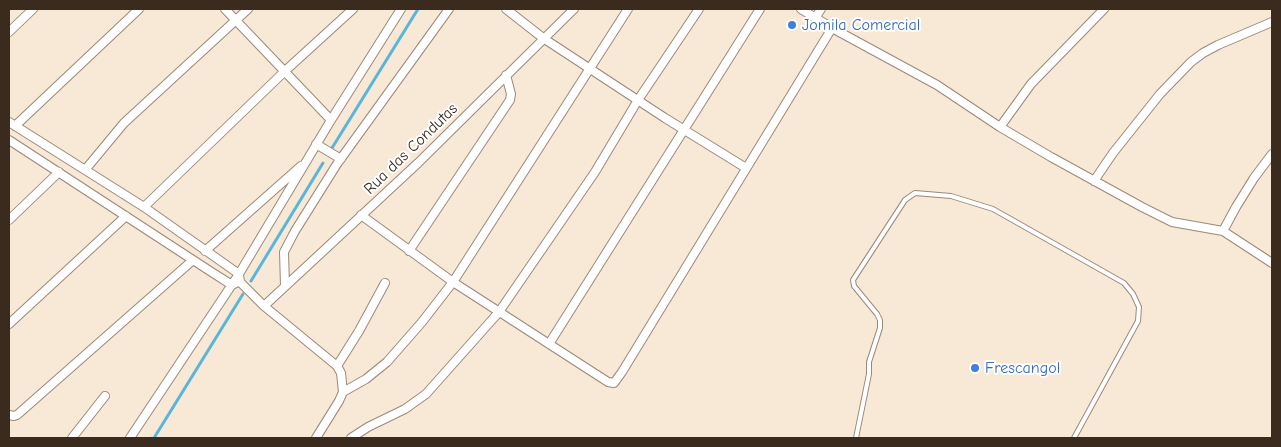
<!DOCTYPE html>
<style>
body{margin:0}
#map{position:relative;width:1281px;height:447px;overflow:hidden;background:#f8e8d6;font-family:"Comic Neue",sans-serif}
canvas{display:block}
.frame{position:absolute;inset:0;border:10px solid #3b2a1e;pointer-events:none}
</style>
<div id="map">
<canvas width="1281" height="447"></canvas>
<div class="frame"></div>
</div>
<script>
const ctx = document.querySelector('canvas').getContext('2d');
ctx.lineJoin = 'round';
function poly(rows) {
  const path = new Path2D();
  for (const r of rows) {
    path.moveTo(r[0], r[1]);
    for (let i = 2; i < r.length; i += 2) path.lineTo(r[i], r[i + 1]);
  }
  return path;
}
function stroke(path, color, width, dash) {
  ctx.strokeStyle = color;
  ctx.lineWidth = width;
  ctx.lineCap = dash ? 'butt' : 'round';
  ctx.setLineDash(dash || []);
  ctx.stroke(path);
}
function drawText(font, color, halo, rows, align = 'center') {
  ctx.font = font + ' "Comic Neue",sans-serif';
  ctx.lineWidth = 4;
  ctx.setLineDash([]);
  ctx.textBaseline = 'middle';
  ctx.strokeStyle = halo;
  ctx.fillStyle = color;
  for (const [text, x, y, turn = 0] of rows) {
    ctx.save();
    ctx.translate(x, y);
    ctx.rotate((+turn || 0) * Math.PI / 180);
    ctx.textAlign = isNaN(turn) ? turn : align;
    if (halo) ctx.strokeText(text, 0, 0);
    ctx.fillText(text, 0, 0);
    ctx.restore();
  }
}
const stream = poly([
 [332,148,418,9],
 [251,281,323,163],
 [154,438,243,294]
]);
const service = poly([
 [856,438,869,374,869,362,880,328,880,320,877,314,854,286,853,280,905,200,915,193,951,196,993,209,1124,283,1133,294,1139,307,1138,321,1074,438]
]);
const minor = poly([
 [225,9,331,120],
 [506,9,543,38,665,118,746,168],
 [801,9,832,28,937,85,1000,127,1051,157,1142,207,1172,222,1223,231,1272,263],
 [815,18,821,9],
 [9,32,33,9],
 [9,122,144,207,239,274,240,282,264,306,337,366,341,373,343,392,339,401,316,438],
 [15,126,139,9],
 [1000,127,1031,84,1104,9],
 [9,140,213,273,232,285,236,283],
 [316,144,341,159],
 [85,170,124,123,248,9],
 [1094,181,1113,153,1160,94,1191,62,1203,53,1218,45,1272,22],
 [144,207,285,71,353,9],
 [361,215,453,282,608,382,614,383,622,372,832,28],
 [9,220,59,172],
 [1223,231,1236,207,1254,178,1272,154],
 [205,251,301,166],
 [409,251,510,100,511,94,506,75],
 [285,286,284,252,295,231,337,164,449,9],
 [264,306,418,163,574,9],
 [9,324,126,216],
 [549,344,760,9],
 [337,366,359,331,385,283],
 [343,392,366,379,387,362,422,322,453,282,628,9],
 [9,415,14,416,17,415,193,260],
 [72,438,105,396],
 [130,438,239,274,331,120,401,9],
 [351,438,368,427,405,409,426,394,499,312,595,172,638,100,699,9]
]);
const markers = [
 [792,25,5,"#3f7fe0"],
 [975,368,5,"#3f7fe0"]
];
const shopNames = [
 ["Jomila Comercial",802,25],
 ["Frescangol",985,368]
];
const streetNames = [
 ["Rua das Condutas",411,149,-44]
];
stroke(stream, '#5bb4d9', 3);
stroke(service, '#9a897a', 6);
stroke(minor, '#9a897a', 10);
stroke(service, '#fff', 4);
stroke(minor, '#fff', 8);
for (const [x, y, r, color] of markers) {
  const dot = new Path2D();
  dot.arc(x, y, r, 0, 2 * Math.PI);
  ctx.fillStyle = color;
  ctx.fill(dot);
  stroke(dot, '#fff', 2);
}
drawText('16px', '#366cbe', '#fff', shopNames, 'left');
drawText('16px', '#3b2a1e', '#fff', streetNames);
</script>
